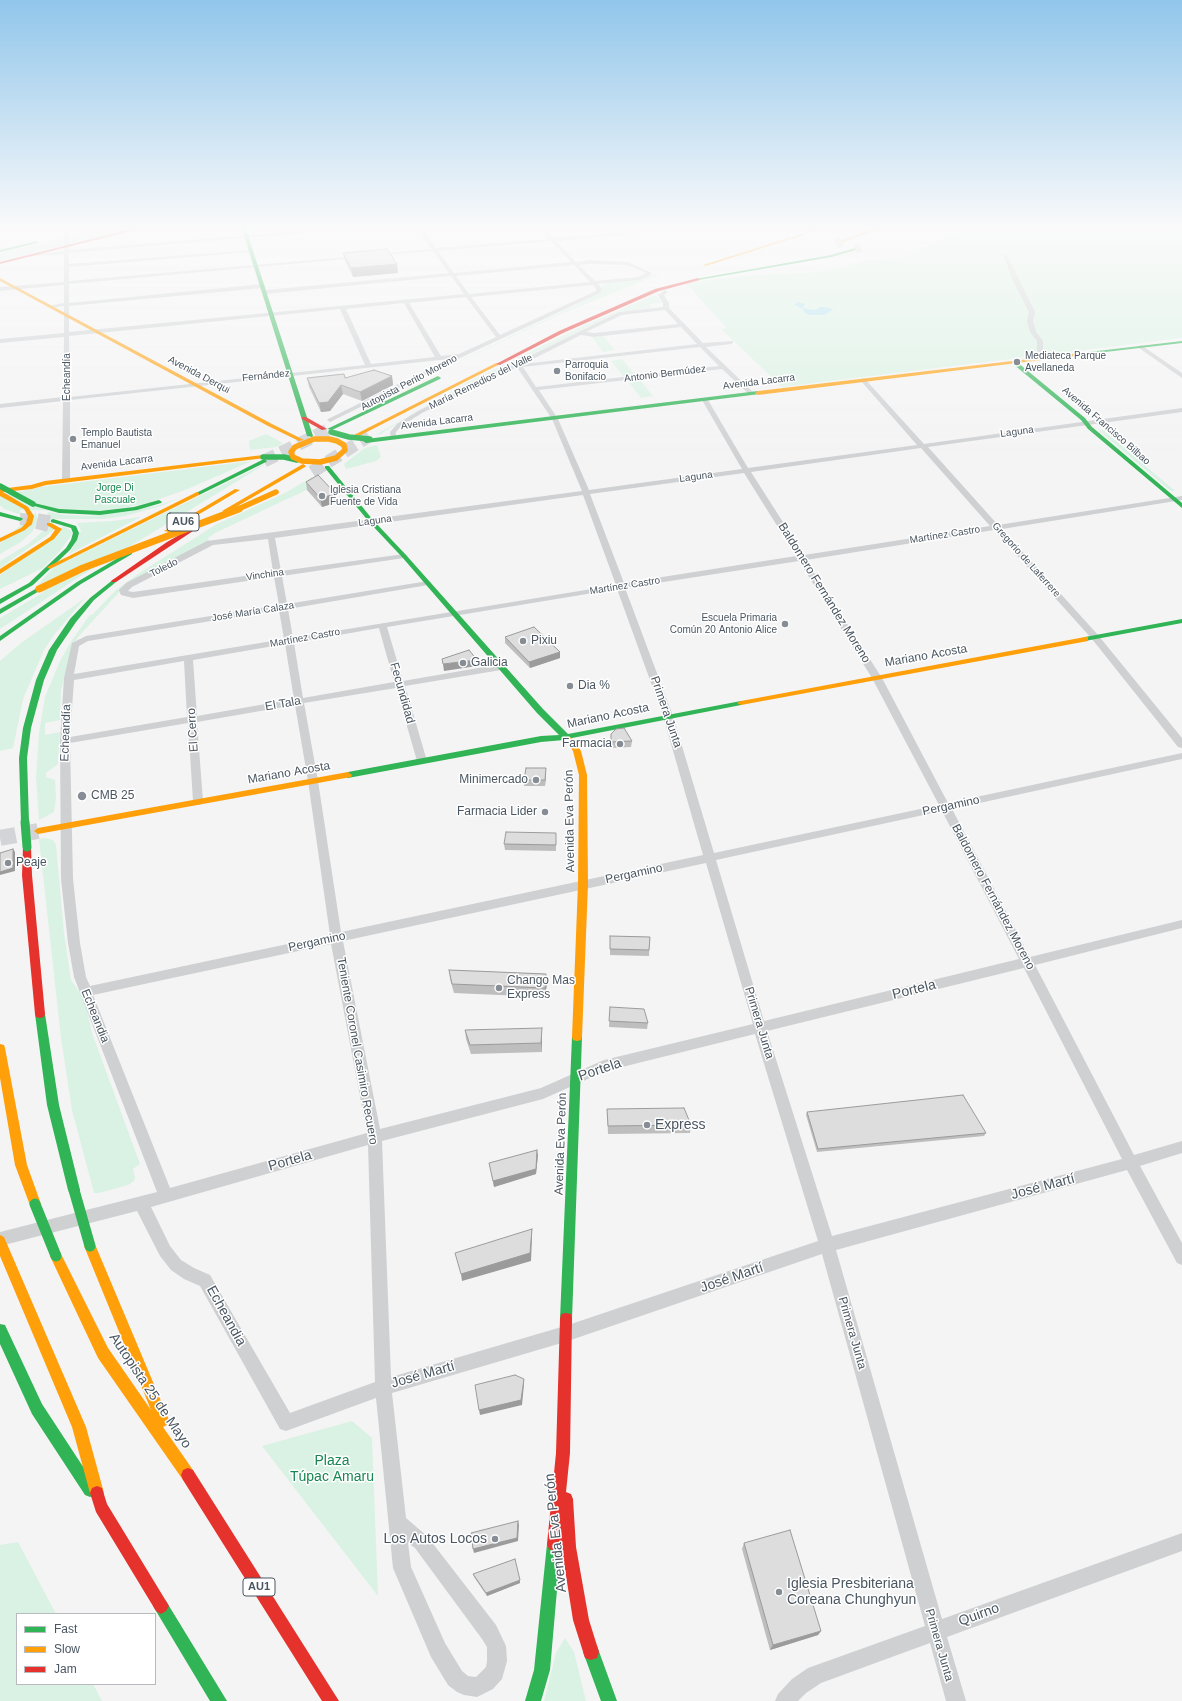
<!DOCTYPE html>
<meta charset="utf-8">
<style>
body{margin:0}
#map{position:relative;width:1182px;height:1701px;overflow:hidden;background:#f4f4f4;font-family:Helvetica,sans-serif}
canvas{display:block}
.legend{position:absolute;left:16px;top:1613px;width:140px;height:72px;box-sizing:border-box;background:#fff;border:1px solid #b7bbc0;margin:0;padding:5px 7px;list-style:none;font-size:12px;color:#4a5661}
.legend li{display:flex;align-items:center;gap:8px;height:20px}
.legend b{width:20px;border:1px solid #b7bbc0}
</style>
<div id="map">
<canvas width="1182" height="1701"></canvas>
<ul class="legend">
<li><b style="height:5px;background:#30b455"></b>Fast</li>
<li><b style="height:5px;background:#ff9f0a"></b>Slow</li>
<li><b style="height:5px;background:#e5322d"></b>Jam</li>
</ul>
</div>
<script>
const ctx = document.querySelector('canvas').getContext('2d');
ctx.lineJoin = 'round';
function fill(path, color) {
  ctx.fillStyle = color;
  ctx.fill(path, 'evenodd');
}
function poly(rows) {
  const path = new Path2D();
  for (const r of rows) {
    path.moveTo(r[0], r[1]);
    for (let i = 2; i < r.length; i += 2) path.lineTo(r[i], r[i + 1]);
  }
  return path;
}
function stroke(path, color, width, dash) {
  ctx.strokeStyle = color;
  ctx.lineWidth = width;
  ctx.lineCap = dash ? 'butt' : 'round';
  ctx.setLineDash(dash || []);
  ctx.stroke(path);
}
function drawText(font, color, halo, rows, align = 'center') {
  ctx.font = font + ' Helvetica,sans-serif';
  ctx.lineWidth = 3;
  ctx.setLineDash([]);
  ctx.textBaseline = 'middle';
  ctx.strokeStyle = halo;
  ctx.fillStyle = color;
  for (const [text, x, y, turn = 0] of rows) {
    ctx.save();
    ctx.translate(x, y);
    ctx.rotate((+turn || 0) * Math.PI / 180);
    ctx.textAlign = isNaN(turn) ? turn : align;
    if (halo) ctx.strokeText(text, 0, 0);
    ctx.fillText(text, 0, 0);
    ctx.restore();
  }
}
const green = poly([
 [111,226,144,226,73,243,71,242,71,237,73,235],
 [615,226,713,226,714,227,623,235],
 [975,226,1182,226,1182,338,782,387,721,329,727,328,686,284,706,280,751,275,816,272,854,264,867,260,898,258],
 [64,238,64,245,61,246,0,261,0,253],
 [656,273,659,275,561,314,439,371,576,305,599,292,602,285,606,283,647,277],
 [655,295,662,303,656,303,649,305,652,307,651,308,618,312,433,403,404,419,381,434,375,435,469,382,585,325],
 [603,336,615,350,603,352,592,337],
 [622,359,635,375,623,376,611,361],
 [640,380,653,396,641,398,628,381],
 [1097,429,1104,431,1175,491,1171,491],
 [266,434,281,442,282,444,276,447,250,450,249,441],
 [377,445,381,457,376,461,346,469,344,464,365,448],
 [252,461,185,490,148,503,106,511,19,510,24,516,2,508,3,507,0,506,0,496,41,487],
 [269,462,76,579,0,629,0,618,44,592,35,588,54,567],
 [312,477,314,479,315,486,215,533,208,538,209,541,122,589,78,637,74,644,61,690,60,720,45,723,45,735,60,732,58,764,46,773,46,777,55,780,56,798,54,812,39,820,36,777,39,733,45,697,60,661,72,640,90,615,92,615,116,590,141,572,217,524,285,493],
 [182,497,161,506,125,516,104,519,54,519,53,531,0,568,0,561,28,544,44,530,48,520,47,513,49,512,64,515,91,516,156,506],
 [35,511,38,519,33,531,21,542,0,554,0,543,35,513],
 [140,517,141,517,69,554,81,531,77,523,113,521],
 [64,526,71,531,72,534,60,551,43,568,0,589,0,575],
 [85,598,54,635,44,650,23,699,13,748,0,751,0,661,21,643],
 [45,838,53,840,56,845,64,933,71,980,85,1000,92,1033,140,1164,133,1169,135,1177,134,1181,128,1185,99,1193,94,1193,72,1110,61,1038,39,839],
 [352,1421,372,1438,378,1596,262,1446],
 [18,1542,56,1614,17,1614,17,1684,93,1684,102,1701,0,1701,0,1545],
 [565,1638,574,1652,586,1701,544,1701,556,1653]
]);
const water = poly([
 [798,302,805,304,803,308,807,309,816,310,819,307,824,307,831,308,833,310,824,315,809,315,804,312,803,309,794,305]
]);
const secondaryTunnelFar1 = poly([
 [20,519,52,521]
]);
const secondaryTunnel = poly([
 [0,838,38,831]
]);
const highwayTunnelFar2 = poly([
 [836,244,842,241],
 [855,249,861,247]
]);
const highwayTunnelFar1 = poly([
 [264,461,330,429],
 [312,472,369,436]
]);
const highwayTunnel = poly([
 [37,521,49,524]
]);
const street = poly([
 [65,226,69,226,69,250,362,226,384,226,69,253,69,264,251,250,253,251,251,252,69,267,69,281,358,256,360,257,358,258,69,284,69,303,263,284,266,286,263,288,69,306,69,332,464,294,451,276,265,294,262,292,265,290,449,273,433,251,373,256,375,254,431,249,415,226,420,226,436,248,549,239,537,226,542,226,554,238,620,233,622,235,556,241,576,262,590,260,628,262,652,273,649,276,639,280,598,284,602,289,600,293,462,357,330,422,327,420,328,419,449,359,70,400,70,480,66,482,62,480,63,401,0,408,0,404,63,397,64,337,0,343,0,339,64,333,64,306,51,308,48,306,64,303,64,285,0,291,0,287,64,282,64,254,32,256,30,255,64,251,65,226],
 [551,241,571,262,454,273,438,251,551,241],
 [590,264,627,265,646,273,638,277,595,281,579,265,590,264],
 [574,265,590,282,469,294,456,276,574,265],
 [593,285,596,289,596,291,500,335,471,297,593,285],
 [466,297,496,337,459,354,441,356,409,303,466,297],
 [404,303,435,357,371,364,346,309,404,303],
 [340,309,365,365,70,397,69,336,340,309],
 [761,226,766,226,772,231,768,232,761,226],
 [1003,254,1007,255,1035,312,1033,321,1036,332,1043,341,1043,352,1050,358,1050,360,1046,360,1037,353,1037,341,1030,332,1027,321,1029,312,1013,281,1003,254],
 [665,290,668,292,664,295,669,303,669,308,703,343,733,341,733,343,731,344,706,347,755,394,750,395,722,369,539,390,558,419,589,490,742,469,702,400,705,398,708,400,748,468,917,445,861,381,860,380,863,378,865,379,924,444,1182,408,1182,412,928,447,998,525,1182,496,1182,500,1002,529,1098,635,1182,738,1182,748,1178,747,1092,639,994,530,806,560,882,678,948,803,1182,753,1182,759,952,809,1030,957,1182,920,1182,928,1035,965,1134,1155,1182,1141,1182,1153,1140,1166,1182,1243,1182,1265,1177,1263,1127,1170,836,1250,942,1619,1182,1533,1182,1551,947,1637,966,1701,946,1701,930,1643,821,1683,806,1693,798,1701,775,1701,778,1694,792,1679,808,1668,925,1626,822,1254,565,1342,392,1393,406,1518,427,1536,496,1625,506,1646,507,1661,502,1679,493,1689,477,1697,464,1695,457,1692,448,1685,431,1657,393,1568,376,1398,286,1431,280,1429,200,1286,184,1279,171,1270,160,1256,137,1211,0,1246,0,1232,157,1192,74,977,68,943,61,879,60,741,64,678,72,643,86,636,279,605,274,577,133,598,121,595,120,593,119,590,126,583,207,541,582,491,552,419,517,367,422,413,401,426,396,432,395,439,391,439,390,432,397,424,418,411,619,312,663,307,663,303,658,295,665,290],
 [665,310,678,324,594,333,586,332,622,315,665,310],
 [681,327,697,344,523,364,581,335,594,337,681,327],
 [700,347,719,366,536,387,523,367,700,347],
 [921,448,990,526,804,555,751,472,921,448],
 [744,473,796,556,624,583,590,494,744,473],
 [583,495,616,585,293,638,288,609,428,585,432,583,428,581,287,604,282,576,404,558,408,556,404,554,281,571,275,538,583,495],
 [268,539,273,572,133,592,128,591,132,587,213,545,268,539],
 [799,561,872,678,939,805,714,853,673,716,625,588,799,561],
 [617,589,663,716,703,855,341,932,318,781,304,703,396,688,417,761,422,764,426,763,427,761,405,686,501,670,506,667,501,664,403,681,387,627,617,589],
 [279,610,284,639,74,674,79,646,88,641,279,610],
 [379,628,394,682,303,698,294,643,379,628],
 [285,644,294,699,197,716,193,660,285,644],
 [184,661,187,717,70,737,74,680,184,661],
 [295,705,308,781,330,935,90,986,86,977,80,943,73,879,70,743,188,723,193,801,194,804,198,805,202,804,203,801,197,722,295,705],
 [942,811,1019,959,764,1021,716,860,942,811],
 [706,863,753,1024,604,1060,541,1088,380,1129,343,941,706,863],
 [331,944,367,1133,170,1188,93,995,331,944],
 [1024,968,1122,1159,832,1236,767,1031,1024,968],
 [755,1034,818,1241,565,1326,391,1377,382,1141,543,1099,606,1071,755,1034],
 [368,1145,375,1382,290,1413,210,1275,194,1268,181,1260,170,1246,151,1207,368,1145],
 [408,1543,415,1548,482,1639,487,1647,487,1661,486,1667,476,1677,468,1676,462,1671,445,1643,411,1567,408,1543],
 [1141,345,1182,373,1182,378,1139,348,1138,347,1141,345]
]);
const fast = poly([
 [241,226,245,226,313,436,312,437,307,436,241,226],
 [37,241,38,243,0,252,0,250,37,241],
 [855,248,856,250,832,257,698,280,696,279,831,255,855,248],
 [1182,341,1182,343,1080,355,1078,354,1080,353,1182,341],
 [1013,362,1017,362,1085,418,1092,427,1182,503,1182,508,1088,429,1081,420,1013,364,1013,362],
 [438,376,441,378,440,379,332,430,327,429,438,376],
 [758,391,760,392,760,394,366,443,363,441,366,439,758,391],
 [264,459,267,461,266,462,199,495,194,494,264,459],
 [325,466,329,466,373,520,406,555,543,709,568,734,741,701,745,703,741,705,572,738,572,742,569,743,564,740,541,742,348,778,345,777,344,775,348,772,541,736,559,735,537,713,402,557,369,522,325,468,325,466],
 [159,500,162,502,161,503,137,510,100,515,59,513,31,505,34,503,59,509,100,511,134,507,159,500],
 [0,512,22,518,23,519,20,521,0,516,0,512],
 [53,519,76,526,79,533,77,540,70,550,33,585,0,604,0,599,29,583,66,548,71,540,73,533,71,528,51,522,51,520,53,519],
 [130,551,132,552,132,554,81,584,0,641,0,636,77,582,130,551],
 [114,579,116,580,116,582,94,600,76,622,57,650,44,680,31,728,27,758,29,822,28,824,22,824,21,822,19,758,23,728,36,680,49,650,70,619,90,598,114,579],
 [39,587,42,589,41,590,0,614,0,609,39,587],
 [1182,619,1182,623,1085,641,1081,639,1085,637,1182,619],
 [40,1010,44,1011,45,1014,59,1105,80,1190,78,1194,74,1195,70,1194,68,1190,47,1105,35,1014,36,1011,40,1010],
 [577,1033,581,1034,582,1037,572,1319,571,1324,566,1325,561,1324,560,1319,572,1037,573,1034,577,1033],
 [0,1324,5,1325,42,1404,95,1485,97,1490,95,1495,90,1497,85,1495,32,1414,0,1344,0,1324],
 [554,1537,559,1539,561,1544,550,1670,541,1701,525,1701,534,1670,547,1544,549,1539,554,1537],
 [161,1598,166,1601,227,1701,210,1701,153,1606,156,1601,161,1598],
 [591,1644,597,1646,617,1701,601,1701,583,1652,585,1646,591,1644]
]);
const slow = poly([
 [823,226,829,226,810,233,807,232,823,226],
 [881,226,887,226,843,242,840,241,881,226],
 [801,234,804,235,706,266,703,265,801,234],
 [0,278,272,424,304,440,299,441,268,426,0,281,0,278],
 [1080,353,1082,354,1082,355,758,395,755,393,758,391,1080,353],
 [496,363,500,364,357,437,352,436,496,363],
 [263,455,266,457,265,458,46,485,32,489,3,492,28,507,34,516,32,524,25,530,0,542,0,538,21,528,26,523,28,516,24,509,0,496,0,489,31,485,45,481,263,455],
 [303,464,306,466,305,467,227,512,222,511,303,464],
 [235,489,240,490,169,532,164,531,235,489],
 [197,492,199,493,199,495,52,568,50,569,47,567,197,492],
 [47,523,51,523,62,529,54,539,0,574,0,569,50,537,55,530,47,525,47,523],
 [1085,637,1088,637,1088,641,741,705,737,703,741,701,1085,637],
 [569,737,572,738,581,751,587,775,588,884,582,1037,581,1040,577,1041,573,1040,572,1037,578,884,579,775,573,751,565,740,569,737],
 [348,772,352,775,351,777,38,834,34,831,38,828,348,772],
 [0,1044,4,1045,5,1048,27,1165,41,1204,39,1208,35,1210,31,1208,15,1165,0,1078,0,1044],
 [0,1235,4,1237,86,1427,104,1493,102,1498,97,1500,92,1498,90,1493,72,1427,0,1256,0,1235],
 [90,1240,94,1242,169,1420,167,1425,163,1427,193,1470,195,1475,193,1480,188,1482,183,1480,98,1358,50,1256,52,1252,56,1250,60,1252,108,1348,151,1410,84,1246,86,1242,90,1240]
]);
const jam = poly([
 [143,226,151,226,0,264,0,262,143,226],
 [698,278,700,280,659,291,563,333,500,365,496,364,559,331,655,289,698,278],
 [302,417,306,417,327,429,322,430,302,419,302,417],
 [188,530,193,531,116,582,112,582,111,581,167,542,188,530],
 [27,844,31,847,32,875,45,1014,44,1017,40,1018,36,1017,35,1014,22,875,23,847,27,844],
 [566,1313,571,1314,572,1319,570,1453,566,1492,571,1494,573,1499,576,1547,589,1620,599,1652,597,1658,591,1660,585,1658,573,1620,561,1544,559,1549,554,1551,549,1549,547,1544,556,1453,560,1319,561,1314,566,1313],
 [188,1468,193,1470,339,1701,322,1701,183,1480,181,1475,183,1470,188,1468],
 [97,1486,102,1488,107,1504,166,1601,169,1606,166,1611,161,1614,156,1611,96,1512,90,1493,92,1488,97,1486]
]);
const fastBridgeFar2 = poly([
 [331,432,349,437,370,439],
 [263,457,284,457,297,460],
 [0,486,33,504]
]);
const fastBridgeFar1 = poly([
 [25,822,27,847]
]);
const fastBridge = poly([
 [74,1190,90,1246],
 [35,1204,56,1256]
]);
const slowBridgeFar1 = poly([
 [314,439,329,439,337,441,344,445,345,450,336,458,320,462,302,461,293,457,291,452,295,447,314,439],
 [236,510,276,492]
]);
const slowBridge = poly([
 [39,589,83,568,239,509]
]);
const wall = poly([
 [343,253,398,273,353,277,345,261],
 [392,376,393,385,362,401,343,394,330,411,321,412,309,387,307,378],
 [306,482,336,494,338,502,322,507,307,490],
 [505,637,560,652,560,658,530,668,505,643],
 [611,734,632,741,631,747,611,748],
 [546,768,546,774,545,786,524,786,524,780],
 [556,839,556,851,505,850,504,844],
 [610,936,650,937,649,956,610,955],
 [449,970,546,974,547,983,545,997,454,993,450,979],
 [610,1007,648,1023,647,1029,609,1027],
 [465,1030,542,1037,542,1052,471,1054,466,1039],
 [607,1109,691,1125,690,1133,608,1134],
 [807,1112,986,1133,984,1136,817,1152,806,1115],
 [538,1155,536,1174,494,1187,489,1163],
 [744,1543,821,1631,818,1635,770,1650,742,1549],
 [473,1574,520,1583,487,1596,474,1577]
]);
const shadedWall = poly([
 [254,226,268,226,268,227,254,228],
 [397,264,398,273,353,277,351,268],
 [392,376,393,385,362,401,360,392],
 [341,385,343,394,330,411,321,412,319,403],
 [336,494,338,502,322,507,320,498],
 [560,652,560,658,530,668,529,662],
 [477,660,477,666,444,671,443,664],
 [546,768,546,774,545,786,545,780],
 [13,849,15,852,15,871,0,875,0,872],
 [546,974,547,983,545,997,545,988],
 [542,1028,542,1052,541,1043],
 [537,1150,538,1155,536,1174,494,1187,493,1181],
 [532,1229,532,1238,531,1261,462,1281,461,1274],
 [524,1379,524,1384,522,1405,480,1415,479,1410],
 [518,1521,519,1525,518,1541,474,1553,473,1549],
 [520,1580,520,1583,487,1596,486,1593],
 [821,1631,818,1635,770,1650,773,1645]
]);
const building = poly([
 [387,249,397,264,351,268,343,253,387,249],
 [374,370,392,376,360,392,341,385,328,402,319,403,307,378,344,374,345,378,374,370],
 [318,475,336,494,320,498,306,482,318,475],
 [534,627,560,652,529,662,505,637,534,627],
 [469,650,477,660,443,664,442,659,469,650],
 [624,728,632,741,611,742,611,734,616,729,624,728],
 [526,768,546,768,545,780,524,780,526,768],
 [506,832,556,833,556,845,504,844,506,832],
 [13,849,13,868,0,872,0,853,13,849],
 [610,936,650,937,649,950,610,949,610,936],
 [449,970,546,974,545,988,452,984,449,970],
 [610,1007,644,1009,648,1023,609,1021,610,1007],
 [542,1028,541,1043,470,1045,465,1030,542,1028],
 [963,1095,986,1133,818,1149,807,1112,963,1095],
 [684,1108,691,1125,608,1126,607,1109,684,1108],
 [537,1150,536,1169,493,1181,489,1163,537,1150],
 [532,1229,530,1253,461,1274,455,1253,532,1229],
 [515,1375,524,1379,521,1400,479,1410,475,1385,515,1375],
 [518,1521,517,1538,473,1549,471,1533,518,1521],
 [790,1530,821,1631,773,1645,744,1543,790,1530],
 [515,1559,520,1580,486,1593,473,1574,515,1559]
]);
const markers = [
 [1017,362,4,"#868d94"],
 [557,371,4,"#868d94"],
 [73,439,4,"#868d94"],
 [322,496,4,"#868d94"],
 [785,624,4,"#868d94"],
 [523,641,4,"#868d94"],
 [463,663,4,"#868d94"],
 [570,686,4,"#868d94"],
 [620,744,4,"#868d94"],
 [536,780,4,"#868d94"],
 [82,796,5,"#868d94"],
 [545,812,4,"#868d94"],
 [8,863,4,"#868d94"],
 [499,988,4,"#868d94"],
 [647,1125,4,"#868d94"],
 [495,1539,4,"#868d94"],
 [779,1592,4,"#868d94"]
];
const farPoinames = [
 ["Mediateca Parque",1025,356],
 ["Avellaneda",1025,368],
 ["Parroquia",565,365],
 ["Bonifacio",565,377],
 ["Templo Bautista",81,433],
 ["Emanuel",81,445],
 ["Iglesia Cristiana",330,490],
 ["Fuente de Vida",330,502],
 ["Escuela Primaria",777,618,"right"],
 ["Común 20 Antonio Alice",777,630,"right"]
];
const farStreetnames = [
 ["Antonio Bermúdez",665,374,-7],
 ["Avenida Derqui",199,375,28],
 ["Fernández",266,376,-6],
 ["Echeandía",67,377,-90],
 ["María Remedios del Valle",481,382,-26],
 ["Avenida Lacarra",759,382,-7],
 ["Autopista Perito Moreno",409,383,-28],
 ["Avenida Lacarra",437,422,-7],
 ["Avenida Francisco Bilbao",1106,426,41],
 ["Laguna",1017,432,-8],
 ["Avenida Lacarra",117,463,-7],
 ["Laguna",696,477,-8],
 ["Laguna",375,521,-8],
 ["Martínez Castro",945,535,-9],
 ["Gregorio de Laferrere",1026,560,48],
 ["Toledo",164,568,-27],
 ["Vinchina",265,575,-8],
 ["Martínez Castro",625,586,-9],
 ["José María Calaza",253,612,-9],
 ["Martínez Castro",305,638,-10]
];
const farParknames = [
 ["Jorge Di",115,488],
 ["Pascuale",115,500]
];
const shields = [
 [183,522,32],
 [259,1587,32]
];
const shieldNames = [
 ["AU6",183,522],
 ["AU1",259,1587]
];
const streetNames = [
 ["Baldomero Fernández Moreno",824,593,58],
 ["Mariano Acosta",926,656,-10],
 ["Fecundidad",402,693,74],
 ["El Tala",283,704,-10],
 ["Primera Junta",666,712,71],
 ["Mariano Acosta",608,716,-12],
 ["El Cerro",193,730,-94],
 ["Echeandía",66,733,-88],
 ["Mariano Acosta",289,773,-10],
 ["Pergamino",951,806,-12],
 ["Avenida Eva Perón",570,821,-91],
 ["Pergamino",634,874,-12],
 ["Baldomero Fernández Moreno",993,897,62],
 ["Pergamino",317,942,-12],
 ["Echeandia",95,1016,68],
 ["Primera Junta",759,1023,73],
 ["Teniente Coronel Casimiro Recuero",357,1051,80],
 ["Avenida Eva Perón",561,1144,-88],
 ["Primera Junta",852,1333,74],
 ["Primera Junta",939,1645,74]
];
const poiNames = [
 ["Pixiu",531,641],
 ["Galicia",471,663],
 ["Dia %",578,686],
 ["Farmacia",612,744,"right"],
 ["Minimercado",528,780,"right"],
 ["CMB 25",91,796],
 ["Farmacia Lider",537,812,"right"],
 ["Peaje",16,863],
 ["Chango Mas",507,981],
 ["Express",507,995]
];
const nearStreetnames = [
 ["Portela",914,990,-14],
 ["Portela",600,1070,-19],
 ["Portela",290,1161,-16],
 ["José Martí",1043,1187,-15],
 ["José Martí",732,1278,-19],
 ["Echeandia",226,1316,61],
 ["José Martí",423,1375,-16],
 ["Autopista 25 de Mayo",150,1391,56],
 ["Avenida Eva Perón",556,1533,-96],
 ["Quirno",979,1615,-20]
];
const nearPoinames = [
 ["Express",655,1125],
 ["Los Autos Locos",487,1539,"right"],
 ["Iglesia Presbiteriana",787,1584],
 ["Coreana Chunghyun",787,1600]
];
const nearParknames = [
 ["Plaza",332,1461],
 ["Túpac Amaru",332,1477]
];
fill(green, '#d9f2e3');
fill(water, '#aee2f0');
stroke(secondaryTunnelFar1, '#d2d4d7', 12, [12, 6]);
stroke(secondaryTunnel, '#d2d4d7', 16, [16, 8]);
stroke(highwayTunnelFar2, '#d2d4d7', 10, [10, 5]);
stroke(highwayTunnelFar1, '#d2d4d7', 13, [13, 6]);
stroke(highwayTunnel, '#d2d4d7', 16, [16, 8]);
fill(street, '#ced0d2');
fill(fast, '#30b455');
fill(slow, '#ff9f0a');
fill(jam, '#e5322d');
stroke(fastBridgeFar2, '#30b455', 5.5);
stroke(fastBridgeFar1, '#30b455', 9);
stroke(fastBridge, '#30b455', 11);
stroke(slowBridgeFar1, '#ff9f0a', 5.5);
stroke(slowBridge, '#ff9f0a', 7);
fill(wall, '#bebebf');
fill(shadedWall, '#9b9b9b');
fill(building, '#ddddde');
stroke(building, '#9b9b9b', 1);
const sky = ctx.createLinearGradient(0, 0, 0, 464);
sky.addColorStop(0, '#91c6eb');
sky.addColorStop(0.49, '#fafafa');
sky.addColorStop(1, '#fafafa00');
ctx.fillStyle = sky;
ctx.fillRect(0, 0, 1182, 464);
for (const [x, y, r, color] of markers) {
  const dot = new Path2D();
  dot.arc(x, y, r, 0, 2 * Math.PI);
  ctx.fillStyle = color;
  ctx.fill(dot);
  stroke(dot, '#fff', 1.5);
}
drawText('10px', '#4a5661', '#fff', farPoinames, 'left');
drawText('10px', '#4a5661', '#fff', farStreetnames);
drawText('10px', '#17864f', '#fff', farParknames);
for (const [x, y, w] of shields) {
  const box = new Path2D();
  box.roundRect(x - w / 2, y - 9, w, 18, 3);
  ctx.fillStyle = '#fff';
  ctx.fill(box);
  stroke(box, '#4a5661', 1);
}
drawText('bold 11px', '#4a5661', null, shieldNames);
drawText('12px', '#4a5661', '#fff', streetNames);
drawText('12px', '#4a5661', '#fff', poiNames, 'left');
drawText('14px', '#4a5661', '#fff', nearStreetnames);
drawText('14px', '#4a5661', '#fff', nearPoinames, 'left');
drawText('14px', '#17864f', '#fff', nearParknames);
</script>
